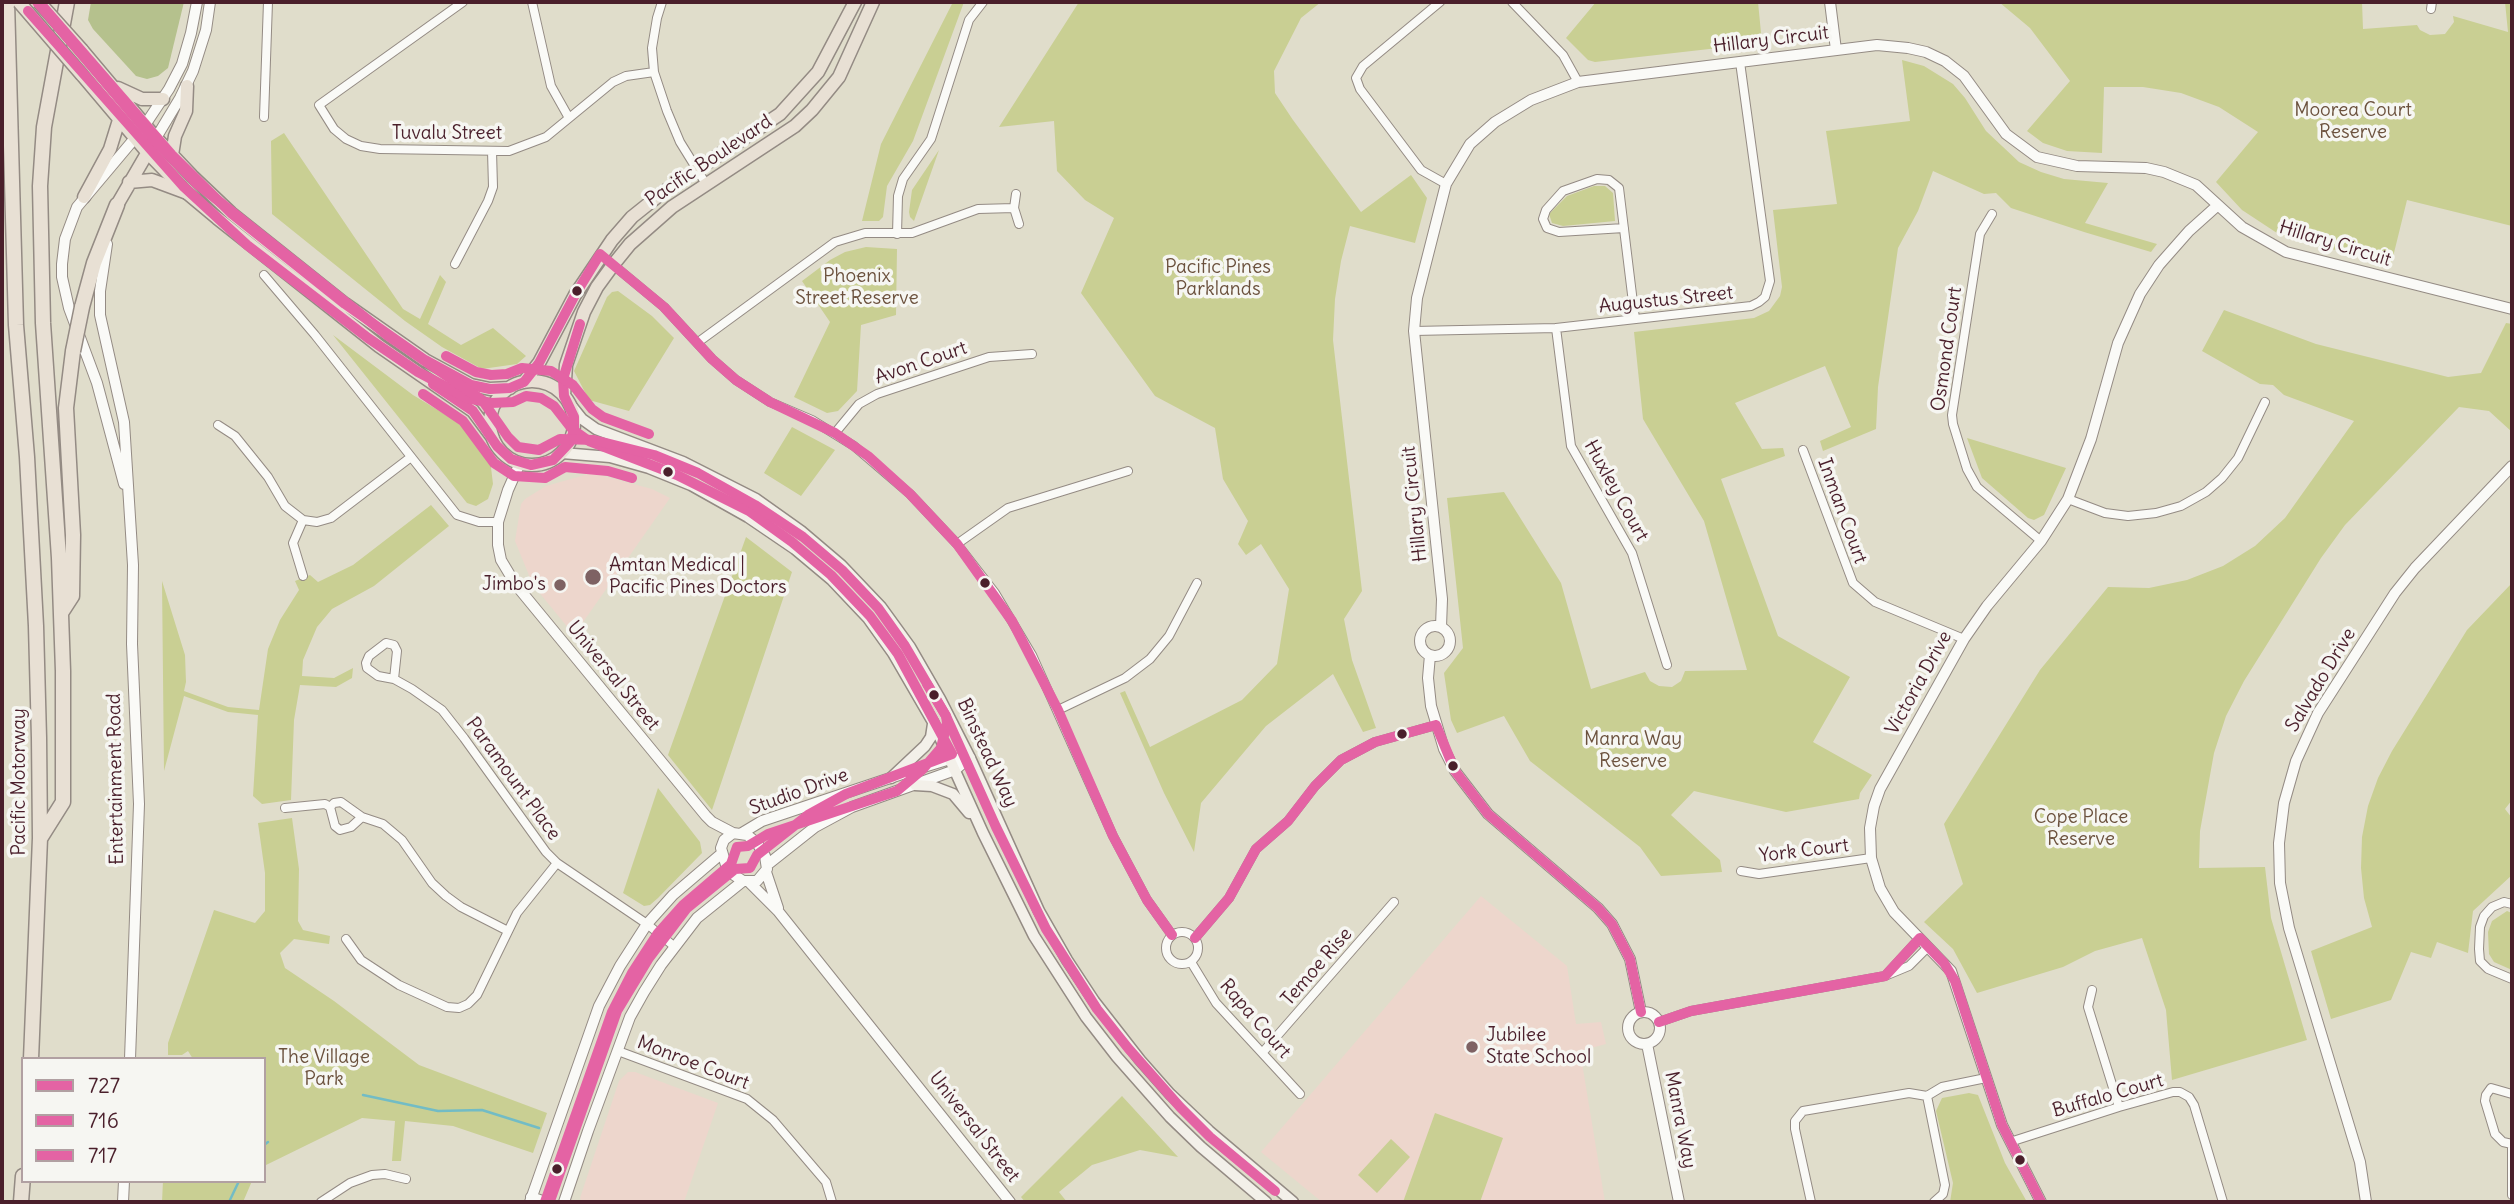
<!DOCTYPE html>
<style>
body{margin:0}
#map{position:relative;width:2514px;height:1204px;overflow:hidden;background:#e0ddcb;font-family:Delius,sans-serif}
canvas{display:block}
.frame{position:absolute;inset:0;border:4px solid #4a1f2b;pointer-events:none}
.legend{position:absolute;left:21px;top:1057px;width:245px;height:126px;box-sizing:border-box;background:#f6f6f2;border:2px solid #b1a0a2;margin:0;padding:9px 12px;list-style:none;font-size:21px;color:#4a1f2b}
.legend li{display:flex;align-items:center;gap:14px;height:35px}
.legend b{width:35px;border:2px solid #b1a0a2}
</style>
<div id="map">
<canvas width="2514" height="1204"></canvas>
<div class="frame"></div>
<ul class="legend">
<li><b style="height:9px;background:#e463a4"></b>727</li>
<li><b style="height:9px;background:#e463a4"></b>716</li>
<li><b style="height:9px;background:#e463a4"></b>717</li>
</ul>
</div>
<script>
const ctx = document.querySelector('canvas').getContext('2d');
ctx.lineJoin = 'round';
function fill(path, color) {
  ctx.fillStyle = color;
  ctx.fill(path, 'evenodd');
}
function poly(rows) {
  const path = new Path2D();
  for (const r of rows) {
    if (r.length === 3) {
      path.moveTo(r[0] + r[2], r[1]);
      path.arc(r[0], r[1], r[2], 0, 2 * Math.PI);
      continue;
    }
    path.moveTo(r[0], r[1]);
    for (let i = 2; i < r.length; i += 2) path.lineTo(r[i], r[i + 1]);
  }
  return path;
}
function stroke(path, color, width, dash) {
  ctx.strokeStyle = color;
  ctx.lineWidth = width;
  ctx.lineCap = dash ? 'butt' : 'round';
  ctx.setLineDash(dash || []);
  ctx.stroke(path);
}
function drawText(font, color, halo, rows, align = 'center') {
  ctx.font = font + ' Delius,sans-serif';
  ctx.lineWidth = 7;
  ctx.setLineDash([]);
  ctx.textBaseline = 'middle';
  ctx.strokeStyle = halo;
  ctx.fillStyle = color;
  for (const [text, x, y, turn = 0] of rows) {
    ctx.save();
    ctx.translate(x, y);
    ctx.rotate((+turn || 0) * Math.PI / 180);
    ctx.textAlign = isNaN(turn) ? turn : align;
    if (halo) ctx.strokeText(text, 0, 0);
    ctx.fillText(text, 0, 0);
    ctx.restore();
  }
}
const built = poly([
 [592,473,652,489,670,498,574,635,533,585,515,541,521,504,525,499,546,486],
 [1481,896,1567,966,1576,1024,1601,1022,1606,1044,1580,1051,1605,1202,1322,1202,1261,1152],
 [628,1072,635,1072,718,1103,684,1202,582,1202,580,1198,619,1081]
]);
const green = poly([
 [953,2,964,2,913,141,887,186,883,217,879,221,862,221,881,144],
 [1079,2,1321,2,1301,18,1274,71,1275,93,1293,120,1361,212,1411,175,1427,198,1415,243,1350,226,1341,261,1335,299,1333,340,1362,591,1344,619,1352,660,1376,728,1363,732,1333,674,1266,726,1201,803,1194,852,1164,793,1120,693,1125,691,1150,747,1242,700,1277,664,1289,589,1261,544,1246,555,1238,544,1248,521,1223,479,1215,428,1155,396,1081,293,1114,218,1085,200,1057,171,1054,121,999,127],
 [1596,2,1758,2,1762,43,1595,62,1588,60,1566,38],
 [1999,2,2362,2,2363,29,2417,25,2420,30,2430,35,2445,34,2454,22,2453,16,2508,32,2505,2,2512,2,2512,226,2407,200,2391,265,2280,235,2242,210,2216,182,2258,132,2219,107,2181,93,2143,87,2104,87,2102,153,2067,151,2043,143,2027,131,2070,81,2030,28],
 [1902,60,1924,66,1953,84,1965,98,1986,131,2019,162,2041,172,2064,179,2108,183,2085,223,2157,244,2151,252,2084,232,2011,208,1996,193,1984,194,1933,171,1918,211,1898,248,1878,387,1876,429,1823,451,1820,441,1851,427,1825,366,1735,403,1762,449,1783,448,1785,456,1721,479,1778,636,1850,677,1813,742,1872,775,1860,793,1859,799,1786,812,1694,791,1671,815,1720,860,1722,872,1661,876,1640,847,1530,761,1504,716,1457,733,1451,720,1444,673,1463,648,1447,498,1504,492,1561,583,1591,689,1645,672,1650,681,1659,686,1672,687,1681,681,1685,671,1747,670,1704,521,1643,419,1634,332,1754,318,1769,311,1780,296,1782,287,1773,210,1837,204,1826,131,1910,121],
 [284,133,403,309,420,319,440,275,446,282,428,324,461,345,493,328,526,356,517,364,482,369,442,347,405,321,272,214,271,141],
 [939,150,914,221,910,217,909,212,912,190],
 [1594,186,1605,186,1613,193,1615,221,1563,226,1552,223,1549,214,1567,196],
 [866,247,897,249,896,315,861,325,857,391,838,411,827,413,794,397,830,322,802,281,830,260,845,252],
 [618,291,652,316,674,338,629,411,589,400,574,371,607,297,612,292],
 [2224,310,2316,344,2448,377,2481,373,2506,323,2512,324,2512,432,2489,411,2459,407,2345,525,2321,558,2244,681,2226,716,2214,753,2200,831,2199,868,2265,867,2271,918,2307,1040,2172,1080,2166,1010,2142,938,2095,951,2063,967,1977,993,1953,949,1924,922,1963,884,1944,824,2040,670,2108,587,2149,588,2187,580,2223,566,2255,546,2285,518,2354,421,2284,395,2273,385,2260,384,2202,351],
 [333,335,413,395,471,430,490,459,493,484,488,499,476,506,467,503],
 [792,427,835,450,801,496,764,473],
 [1967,438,2066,468,2044,515,2034,520,2028,518,1982,478],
 [431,505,449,526,374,586,332,609,317,627,303,660,302,676,334,678,353,668,352,678,336,687,300,685,294,720,291,800,262,804,253,796,258,715,228,712,184,696,164,771,162,581,185,655,186,682,184,691,228,707,259,710,268,649,280,620,299,590,295,581,310,575,318,582,353,565],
 [746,537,792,572,712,810,668,755],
 [2512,583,2512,800,2505,809,2512,818,2512,875,2473,911,2468,953,2437,942,2431,958,2411,952,2391,1000,2331,1019,2311,951,2372,927,2364,898,2361,868,2362,837,2368,806,2378,778,2392,751,2467,630],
 [658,788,700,842,702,853,658,898,650,905,644,906,623,893],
 [292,818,299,869,298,921,303,930,330,936,329,944,294,939,280,953,285,968,334,1001,419,1065,547,1113,533,1153,453,1126,405,1121,401,1161,392,1161,395,1121,362,1118,264,1166,264,1059,193,1059,188,1051,182,1055,168,1055,168,1043,214,910,255,923,265,911,265,873,258,823],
 [2507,911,2512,913,2512,970,2494,962,2489,954,2488,932,2492,921],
 [1969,1093,1978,1095,2005,1163,2027,1202,1950,1202,1953,1183,1936,1111,1942,1098],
 [1122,1096,1178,1157,1140,1150,1092,1165,1059,1192,1067,1202,1025,1202,1021,1197],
 [1435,1113,1503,1138,1480,1202,1403,1202],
 [1391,1139,1410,1157,1377,1193,1358,1175],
 [163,1181,252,1181,243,1202,162,1202]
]);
const forest = poly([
 [91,2,184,2,168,68,158,76,147,79,136,76,93,29,88,20]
]);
const stream = poly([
 [670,925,700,894,721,877],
 [363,1095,438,1111,482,1110,539,1128],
 [264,1145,268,1142],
 [552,1184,613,1014,640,966,653,948],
 [229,1202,239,1181]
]);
const minor = poly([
 [463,2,319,105,334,129,346,139,361,146,380,149,509,151,546,137,613,82,626,76,654,72],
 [532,2,551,86,569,118],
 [662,2,657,18,652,48,654,72,667,111,680,142,706,184],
 [1440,2,1363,66,1356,78,1360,89,1421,170,1446,184],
 [1512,2,1563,55,1578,82],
 [2431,9,2432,2],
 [264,117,268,2],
 [1016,194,1014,208,1019,224],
 [1992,214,1980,234,1952,415,1953,424,1967,469,1977,487,2041,541],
 [1624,228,1559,232,1547,228,1543,219,1546,210,1563,191,1597,179,1609,180,1619,188,1635,319],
 [897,234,898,196,903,179,931,139,969,20,983,2],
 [600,254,664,307,712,359,736,380,770,402,812,420,854,446,910,494,957,544,995,593,1032,655,1113,836,1147,900,1172,935],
 [455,264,488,201,493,187,492,151],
 [264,275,315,335,457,515,479,522,498,522],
 [1556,328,1571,446,1632,553,1667,665],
 [1414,331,1556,328,1751,306,1759,302,1765,297,1770,281,1740,62],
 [697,343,835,242,865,233,912,233,978,209,1014,208],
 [218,425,235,436,268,477,285,506,303,520,317,522,331,518,411,457],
 [835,433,859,404,877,394,989,357,1032,354],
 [1803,450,1853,583,1875,602,1964,639],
 [2068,499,2105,513,2128,516,2156,513,2181,506,2206,492,2222,478,2238,458,2265,402],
 [303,520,293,543,303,576],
 [957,544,1008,508,1128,471],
 [394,679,397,651,394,645,386,643,369,656,366,663,367,668,378,676,394,679,412,689,442,710,464,738,546,852,557,863,647,924,675,947],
 [1058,710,1125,678,1150,659,1169,636,1197,583],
 [285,808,325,804,330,807],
 [362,817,351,827,340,830,335,826,330,807,334,803,341,802,362,817,383,824,402,840,432,883,446,896,461,907,508,931],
 [1741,871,1759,874,1871,858],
 [2512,904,2504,902,2492,907,2484,916,2480,927,2479,949,2480,961,2488,969,2512,979],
 [1182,948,16],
 [1195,938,1229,898,1256,849,1288,821,1315,786,1341,760,1375,742,1436,725],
 [346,939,361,960,399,985,447,1007,459,1008,468,1004,477,995,517,913,557,863],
 [1191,962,1216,1003,1300,1094],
 [1887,974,1920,938],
 [2092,990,2088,1007,2119,1107],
 [1659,1022,1691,1011,1885,976,1909,966,1928,947],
 [618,1051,747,1099,773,1120,826,1182,832,1202],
 [1263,1052,1394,902],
 [1927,1096,1945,1185,1943,1194,1934,1202],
 [2010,1142,2119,1107,2173,1092,2180,1092,2189,1097,2194,1105,2223,1202],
 [2512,1143,2512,1195],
 [2512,1144,2503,1142,2495,1134,2485,1101,2486,1095,2491,1088,2512,1094],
 [321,1202,350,1183,372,1175,385,1174,406,1179],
 [1811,1202,1795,1129,1795,1121,1803,1111,1909,1093,1927,1096,1942,1087,1986,1078]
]);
const tertiary = poly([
 [1830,2,1836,50],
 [145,125,169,89,182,64,191,33,197,2],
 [156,138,180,98,193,71,206,30,210,2],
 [107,244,100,291,100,315,124,422,133,565,132,644,139,804,130,1059],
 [520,463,508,490,498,522,498,545,501,560,516,585,706,816,712,822,733,833],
 [124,484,97,383,69,308,62,277,62,264,65,239,77,207,135,138],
 [1435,641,15],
 [1441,627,1442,599,1414,331,1417,298,1446,184,1470,144,1495,122,1531,100,1578,82,1877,45,1908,48,1926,52,1945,61,1964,76,2006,134,2037,157,2077,166,2146,168,2164,172,2196,185,2242,227,2286,252,2512,309],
 [1430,655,1428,678,1431,706,1444,749,1455,771,1488,814,1598,908,1612,924,1630,959,1641,1012],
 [733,833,747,835,757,843,765,856,767,869,757,881,743,881,734,875,726,865,721,848,724,840,733,833],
 [742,833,762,821,914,770,950,759,970,758],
 [767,865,815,827,852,807,955,770,961,765],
 [766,872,778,908],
 [750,883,778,911,1010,1202],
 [1644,1028,16],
 [1647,1044,1679,1202],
 [531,1197,545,1202],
 [123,1202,124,1181],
 [530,1202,599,1006,620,966,647,924,673,895,721,854],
 [564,1202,588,1131,630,1017,644,992,661,965,697,918,743,881],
 [2041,1202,2002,1125,1951,971,1894,912,1880,888,1871,858,1870,828,1874,806,1880,789,1964,639,1987,606,2041,541,2068,499,2091,439,2118,343,2140,294,2159,265,2189,231,2218,205],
 [2366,1202,2360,1162,2289,928,2280,883,2279,843,2284,803,2296,761,2318,713,2395,593,2415,568,2512,466]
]);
const secondary = poly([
 [570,404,582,419,596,429,683,462,756,499,801,531,841,565,881,607,910,647,940,699,970,758,1039,911,1067,960,1094,1001,1140,1060,1170,1094,1209,1131,1293,1202],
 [562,453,610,457,649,468,691,485,748,517,795,549,832,580,868,618,893,653,933,722,983,833,1034,936,1086,1017,1117,1057,1170,1117,1201,1147,1266,1202],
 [891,778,925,746,931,737,933,724],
 [915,785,932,786,953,794,969,813]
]);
const primary = poly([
 [156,138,192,176,231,213,345,304,425,360,471,385,490,389,510,388],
 [147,152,187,193,217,218,379,346,473,411,493,438],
 [172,155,175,136,186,111,187,86],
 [532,423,42],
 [524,382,539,363,575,295,612,240,632,217,662,193,780,114,818,72,855,2],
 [564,396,566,365,584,312,597,287,613,265,630,244,672,207,795,126,812,110,839,77,873,2]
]);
const trunk = poly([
 [82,50,156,138,117,205],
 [82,75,147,152],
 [118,88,142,99,163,99],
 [129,182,152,180,187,193],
 [84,197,110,149,119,120]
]);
const motorway = poly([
 [7,2,16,325,27,457,36,626,39,738,40,838,31,1059],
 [82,307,94,263,117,205],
 [61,613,72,596,73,535,66,408,73,351],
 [41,837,63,802,63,671,59,558,43,323,40,186,44,127,67,2],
 [21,1202,23,1176]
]);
const trunkBridge = poly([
 [19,2,82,75],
 [39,2,82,50]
]);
const motorwayBridge = poly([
 [73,351,82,307]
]);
const bus1 = poly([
 [39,2,172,155,231,213,345,304,425,360,471,385,490,389,510,388,524,382,539,363,575,295,600,254,664,307,712,359,736,380,770,402,835,433,868,456,910,494,957,544,1012,621,1058,710,1113,836,1147,900,1172,935],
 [433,384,473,411,497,446,511,459,531,465,553,460,570,442,574,430,574,417,564,396,563,379,580,324],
 [1436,725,1455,771,1488,814,1598,908,1612,924,1630,959,1641,1012],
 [1195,938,1229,898,1256,849,1288,821,1315,786,1341,760,1375,742,1436,725],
 [1659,1022,1691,1011,1885,976,1920,938,1944,963,1955,981,2002,1125,2041,1202]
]);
const bus2 = poly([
 [28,11,183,186,247,245,368,338,418,372,467,398,491,403,513,402,526,396,541,398,554,406,572,429,589,441,677,475,749,511,792,542,831,575,870,616,898,654,952,754,846,794,808,815,757,855,750,868,735,869,687,908,649,958,617,1011,551,1198],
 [423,394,463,421,494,463,514,476,545,478,565,467,608,471,632,478],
 [545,1202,612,1012,632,973,658,933,683,905,731,864,737,847,748,846,768,834,897,791,922,770,941,748,947,723,946,716,927,684]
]);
const bus3 = poly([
 [37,2,157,143,196,183,387,335,482,400,508,437,518,447,539,450,560,439,594,440,654,455,698,473,755,505,803,537,842,570,878,608,905,646,946,716,996,827,1046,929,1097,1009,1128,1048,1180,1107,1210,1137,1275,1191],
 [446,356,476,372,491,375,507,374,522,368,551,371,573,385,592,409,603,417,649,434]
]);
const markers = [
 [577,291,6,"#4a1f2b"],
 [668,472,6,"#4a1f2b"],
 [593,577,9,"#7e6263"],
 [985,583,6,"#4a1f2b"],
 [560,585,7,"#7e6263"],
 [934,695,6,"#4a1f2b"],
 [1402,734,6,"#4a1f2b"],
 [1453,766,6,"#4a1f2b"],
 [1472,1047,7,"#7e6263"],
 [2020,1160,6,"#4a1f2b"],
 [557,1169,6,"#4a1f2b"]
];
const streetNames = [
 ["Hillary Circuit",1771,40,-7],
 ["Tuvalu Street",447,134],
 ["Pacific Boulevard",709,161,-34],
 ["Hillary Circuit",2335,244,17],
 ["Augustus Street",1666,300,-6],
 ["Osmond Court",1947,349,-82],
 ["Avon Court",921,363,-19],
 ["Huxley Court",1616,491,61],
 ["Hillary Circuit",1415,504,-96],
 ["Inman Court",1842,511,70],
 ["Universal Street",613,676,51],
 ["Salvado Drive",2321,680,-59],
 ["Victoria Drive",1919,683,-61],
 ["Binstead Way",987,753,65],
 ["Entertainment Road",116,779,-91],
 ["Paramount Place",513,779,54],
 ["Pacific Motorway",20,782,-90],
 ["Studio Drive",799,792,-20],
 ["York Court",1804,851,-7],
 ["Temoe Rise",1317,967,-49],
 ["Rapa Court",1255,1019,49],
 ["Monroe Court",693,1063,21],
 ["Buffalo Court",2108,1096,-16],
 ["Manra Way",1680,1120,79],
 ["Universal Street",974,1127,52]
];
const parkNames = [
 ["Moorea Court",2353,111],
 ["Reserve",2353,133],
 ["Pacific Pines",1218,268],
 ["Parklands",1218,290],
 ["Phoenix",857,277],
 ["Street Reserve",857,299],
 ["Manra Way",1633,740],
 ["Reserve",1633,762],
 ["Cope Place",2081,818],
 ["Reserve",2081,840],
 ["The Village",324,1058],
 ["Park",324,1080]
];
const poiNames = [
 ["Amtan Medical |",609,566],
 ["Pacific Pines Doctors",609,588],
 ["Jimbo's",546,585,"right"],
 ["Jubilee",1486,1036],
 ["State School",1486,1058]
];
fill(built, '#edd6cc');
fill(green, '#c9cf93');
fill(forest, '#b5c18d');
stroke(stream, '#72bcc5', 2.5);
stroke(minor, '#948b84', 10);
stroke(tertiary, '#948b84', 12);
stroke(secondary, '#948b84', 13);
stroke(primary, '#948b84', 15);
stroke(trunk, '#948b84', 15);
stroke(motorway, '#948b84', 17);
stroke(minor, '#fafaf7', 8);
stroke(tertiary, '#fafaf7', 10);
stroke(secondary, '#f3f0e9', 10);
stroke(primary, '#e8e0d4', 12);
stroke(trunk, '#e8e0d4', 12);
stroke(motorway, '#e8e0d4', 14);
stroke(trunkBridge, '#948b84', 15, []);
stroke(motorwayBridge, '#948b84', 17, []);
stroke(trunkBridge, '#e8e0d4', 12);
stroke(motorwayBridge, '#e8e0d4', 14);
stroke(bus1, '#e463a4', 10);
stroke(bus2, '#e463a4', 10);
stroke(bus3, '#e463a4', 10);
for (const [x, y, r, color] of markers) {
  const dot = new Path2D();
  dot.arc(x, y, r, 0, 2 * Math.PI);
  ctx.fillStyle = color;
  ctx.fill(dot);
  stroke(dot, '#f6f6f2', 2.5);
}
drawText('19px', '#4a1f2b', '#f6f6f2', streetNames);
drawText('19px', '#6b513d', '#f6f6f2', parkNames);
drawText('19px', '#4a1f2b', '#f6f6f2', poiNames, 'left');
</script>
